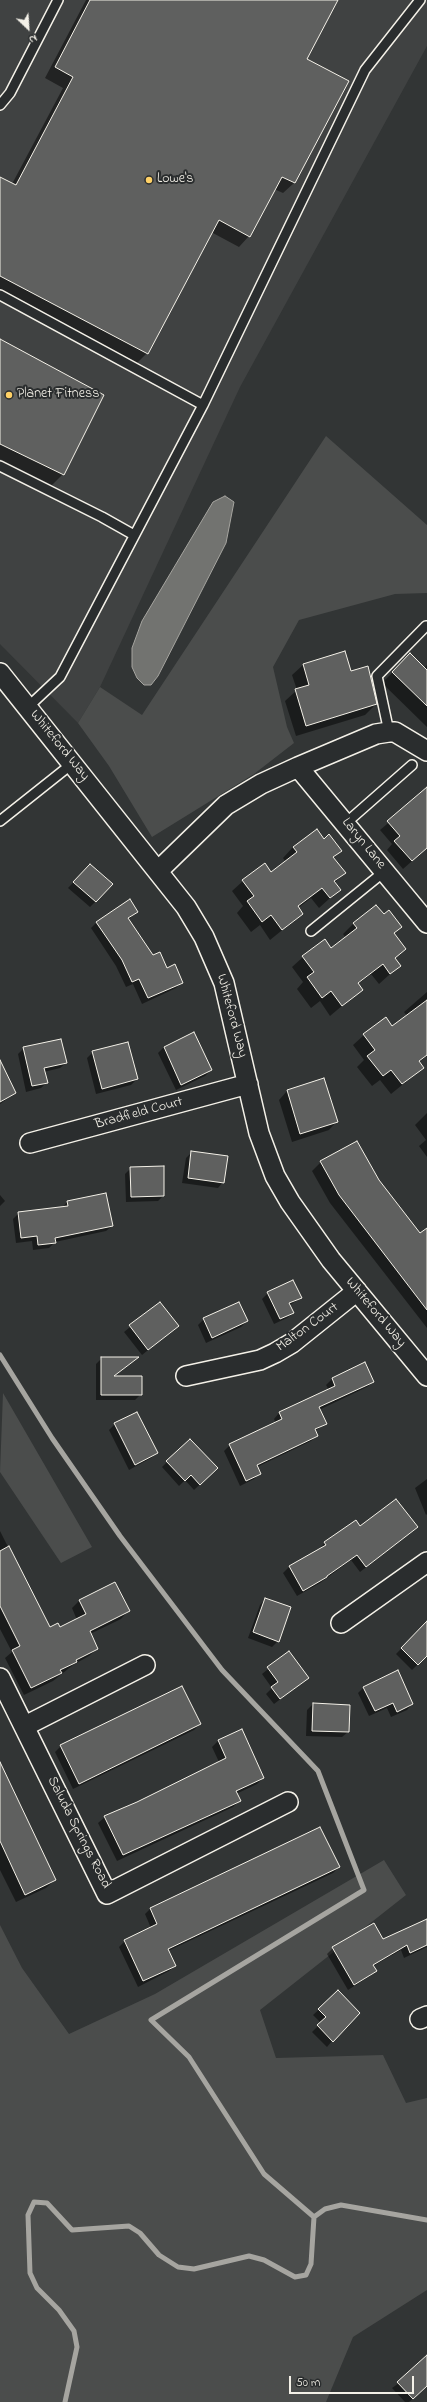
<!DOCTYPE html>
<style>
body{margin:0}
#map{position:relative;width:427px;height:2402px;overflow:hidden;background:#323535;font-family:"Indie Flower",sans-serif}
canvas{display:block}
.north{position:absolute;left:8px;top:8px;width:40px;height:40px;-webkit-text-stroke:3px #2a2d2e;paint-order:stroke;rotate:155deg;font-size:11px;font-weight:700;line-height:16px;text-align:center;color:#f4f1e8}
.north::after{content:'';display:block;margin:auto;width:14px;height:18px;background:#f4f1e8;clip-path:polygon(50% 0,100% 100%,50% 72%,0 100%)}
.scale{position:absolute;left:289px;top:2376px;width:125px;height:18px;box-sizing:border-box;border:2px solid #f4f1e8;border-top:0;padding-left:5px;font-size:12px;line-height:14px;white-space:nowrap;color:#f4f1e8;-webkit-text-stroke:3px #2a2d2e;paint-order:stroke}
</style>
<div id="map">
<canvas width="427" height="2402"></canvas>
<div class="north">N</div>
<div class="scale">50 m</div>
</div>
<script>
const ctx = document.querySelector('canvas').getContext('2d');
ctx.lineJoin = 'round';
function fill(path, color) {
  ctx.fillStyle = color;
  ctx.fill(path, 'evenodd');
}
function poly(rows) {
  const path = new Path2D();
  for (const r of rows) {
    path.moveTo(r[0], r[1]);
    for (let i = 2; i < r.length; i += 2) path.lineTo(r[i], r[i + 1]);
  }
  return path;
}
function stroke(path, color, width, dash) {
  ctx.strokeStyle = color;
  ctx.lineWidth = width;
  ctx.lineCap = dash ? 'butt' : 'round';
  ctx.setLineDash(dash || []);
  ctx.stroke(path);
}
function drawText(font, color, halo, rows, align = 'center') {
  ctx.font = font + ' "Indie Flower",sans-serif';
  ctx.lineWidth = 4;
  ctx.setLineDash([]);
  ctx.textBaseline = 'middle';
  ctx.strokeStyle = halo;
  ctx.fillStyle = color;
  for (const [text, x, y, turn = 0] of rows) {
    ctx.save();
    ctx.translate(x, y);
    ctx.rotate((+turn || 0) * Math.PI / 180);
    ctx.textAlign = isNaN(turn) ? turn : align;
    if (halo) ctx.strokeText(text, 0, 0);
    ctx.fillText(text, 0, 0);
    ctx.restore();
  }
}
const built = poly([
 [0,0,427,0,427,46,240,387,100,687,78,723,0,644]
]);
const green = poly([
 [326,436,427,525,427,593,395,594,299,620,273,667,287,727,294,743,254,774,152,837,109,766,78,723,100,687,142,715],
 [3,1393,92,1547,61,1563,0,1472],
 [384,1860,406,1895,260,2010,276,2058,383,2055,406,2103,427,2098,427,2290,353,2337,326,2402,0,2402,0,1925,22,1968,69,2034,155,1994]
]);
const water = poly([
 [225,496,234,502,226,543,158,676,151,685,144,685,137,678,132,667,132,648,142,621,213,502,225,496]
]);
const shadow = poly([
 [86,0,337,0,305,60,347,82,294,183,283,193,274,189,249,236,239,247,211,232,147,353,136,364,0,292,0,178,12,184,63,88,45,78],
 [0,340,63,474,52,485,0,459],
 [410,655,424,668,427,665,427,727,382,683],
 [303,665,350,672,376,704,365,715,296,736,285,701,297,690,292,675],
 [427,790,427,848,403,869,387,850,392,844,380,830],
 [323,840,341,851,333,858,345,873,334,883,339,890,319,908,311,898,298,908,302,914,270,940,260,925,251,932,237,913,243,906,232,891,243,881,271,873,286,862,283,858,293,847],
 [84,871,96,901,90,907,68,888],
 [137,911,128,920,152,956,182,982,176,988,142,1004,133,984,126,987,116,966,91,928,96,923],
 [383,916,400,927,393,934,404,949,394,959,399,966,379,984,371,974,358,984,362,989,330,1016,320,1001,311,1008,297,989,303,982,292,967,303,957,331,949,346,938,343,934,354,923],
 [427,992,427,1056,419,1062,423,1068,391,1094,380,1080,372,1086,357,1067,364,1060,353,1045,364,1035,392,1027,407,1016,404,1012],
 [164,1047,211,1070,205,1076,176,1090,158,1053],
 [24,1048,66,1063,60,1068,44,1072,47,1082,41,1088,26,1092,18,1054],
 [93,1052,137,1079,131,1085,96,1094,87,1058],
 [0,1066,15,1093,0,1104],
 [324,1079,337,1121,329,1130,292,1142,279,1100,287,1091],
 [427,1113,427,1157,419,1146,426,1140,415,1125],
 [357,1142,378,1180,420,1234,427,1237,427,1328,330,1203,312,1171,321,1162],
 [192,1152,223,1182,218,1188,182,1183,186,1158],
 [131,1168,163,1196,158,1201,126,1202,125,1174],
 [0,1195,5,1201,0,1206],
 [67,1202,112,1226,106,1231,55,1242,49,1248,33,1250,32,1241,16,1243,13,1219,19,1213,62,1208],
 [268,1293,301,1297,289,1306,293,1313,287,1318,274,1324,262,1299],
 [160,1303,178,1326,142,1355,124,1332],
 [204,1319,247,1321,241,1327,206,1343,198,1325],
 [102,1358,136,1358,113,1377,141,1394,135,1400,96,1400,96,1364],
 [365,1364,373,1382,367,1387,319,1410,326,1423,315,1431,317,1436,311,1441,257,1467,260,1473,254,1479,240,1486,224,1451,230,1445,276,1423,274,1419,279,1413,329,1390,326,1385,332,1379],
 [115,1424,157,1452,151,1458,129,1470,109,1430],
 [167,1462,211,1474,194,1490,185,1480,179,1486,162,1467],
 [427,1479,427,1514,426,1515,415,1488],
 [360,1528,411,1532,360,1572,351,1560,320,1583,297,1596,283,1573,289,1567,320,1549,325,1542],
 [0,1531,49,1628,59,1628,77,1620,72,1608,79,1601,128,1611,121,1619,90,1634,97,1649,89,1656,73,1665,53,1681,24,1695,5,1658,12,1652,0,1629],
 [265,1599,278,1641,272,1647,248,1638,260,1605],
 [427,1622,427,1655,412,1670,396,1654],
 [289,1652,308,1678,274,1704,266,1694,272,1688,262,1674],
 [364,1687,412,1704,407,1710,391,1717,387,1708,369,1716,358,1693],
 [313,1704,348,1732,342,1737,306,1736,307,1710],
 [200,1724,194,1730,73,1789,55,1752,61,1746],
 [241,1730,263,1778,257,1784,236,1794,239,1801,233,1807,117,1861,98,1823,105,1817,137,1803,219,1762,212,1747,218,1741],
 [0,1764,55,1880,46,1888,16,1902,0,1870],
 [339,1867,333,1873,168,1951,175,1965,169,1971,138,1987,119,1947,125,1941,151,1928,145,1914,150,1909],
 [427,1920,427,1947,404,1958,401,1950,373,1966,376,1971,370,1976,348,1990,327,1954,333,1948,383,1940],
 [338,1992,332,2041,327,2047,312,2032,321,2023,313,2015],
 [427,2363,427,2386,409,2402,405,2402,392,2388]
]);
const stream = poly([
 [0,1355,52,1438,120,1536,222,1670,318,1771,364,1890,151,2020,189,2057,264,2174,314,2217],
 [65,2402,77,2347,74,2331,59,2310,37,2288,30,2273,28,2215,34,2202,47,2203,72,2230,129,2226,140,2233,159,2255,178,2267,194,2269,249,2256,264,2260,295,2277,306,2275,311,2264,314,2217,325,2209,341,2205,427,2220]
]);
const building = poly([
 [90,0,338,0,307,59,349,81,295,183,282,177,250,237,219,220,148,354,0,276,0,177,16,185,73,77,55,67,90,0],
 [0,339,104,395,64,475,0,444,0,339],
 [345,651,351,671,368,666,377,704,306,726,295,689,309,685,303,664,345,651],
 [410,653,427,670,427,706,392,672,410,653],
 [427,787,427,848,412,861,394,841,400,836,387,821,427,787],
 [317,829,324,839,329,834,342,851,333,857,346,873,334,881,341,890,330,898,322,888,298,906,303,914,282,930,271,915,262,922,247,901,254,896,242,880,265,863,271,872,297,852,293,847,317,829],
 [90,864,113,884,96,902,73,882,90,864],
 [130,899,138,912,128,918,153,955,160,952,167,968,175,964,183,983,148,998,139,979,132,982,122,960,96,922,130,899],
 [376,905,384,914,389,910,402,927,394,933,406,949,395,958,401,966,390,974,383,964,358,983,363,990,342,1006,331,991,322,998,307,977,314,972,302,956,325,939,331,948,357,928,353,923,376,905],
 [427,1000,427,1055,419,1061,424,1068,402,1084,391,1070,383,1076,367,1056,375,1050,363,1034,386,1017,392,1026,427,1000],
 [194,1032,212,1070,181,1085,164,1047,194,1032],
 [61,1039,67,1063,44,1068,48,1083,32,1086,23,1047,61,1039],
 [128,1042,138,1079,102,1089,92,1051,128,1042],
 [0,1060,16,1093,0,1102,0,1060],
 [324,1078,338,1122,300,1134,287,1090,324,1078],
 [357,1141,379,1180,420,1233,427,1228,427,1310,339,1195,320,1161,357,1141],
 [191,1151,228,1156,224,1183,188,1178,191,1151],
 [164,1166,164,1196,131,1197,130,1167,164,1166],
 [106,1193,113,1226,55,1238,56,1243,38,1245,37,1236,21,1238,18,1212,68,1206,67,1201,106,1193],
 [293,1280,302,1298,289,1303,294,1313,280,1319,267,1292,293,1280],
 [160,1302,179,1326,148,1350,129,1325,160,1302],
 [239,1302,248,1321,212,1338,203,1318,239,1302],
 [101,1357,139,1357,114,1376,142,1376,142,1395,101,1395,101,1357],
 [365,1362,374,1382,319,1407,327,1424,315,1429,318,1436,257,1465,261,1474,246,1481,229,1444,282,1419,279,1412,335,1386,332,1378,365,1362],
 [137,1412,158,1453,135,1465,114,1423,137,1412],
 [190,1439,218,1468,200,1485,191,1475,185,1481,166,1461,190,1439],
 [396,1499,418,1527,366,1567,357,1555,327,1576,327,1577,303,1591,289,1566,326,1545,324,1542,356,1520,360,1526,396,1499],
 [9,1546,50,1627,58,1623,60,1627,86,1614,79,1600,115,1582,130,1611,90,1631,98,1649,76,1660,77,1662,60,1670,62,1673,31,1688,12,1650,20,1646,0,1606,0,1551,9,1546],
 [265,1598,291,1607,279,1642,253,1632,265,1598],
 [427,1621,427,1656,418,1665,401,1648,427,1621],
 [289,1651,309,1678,280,1699,271,1687,278,1682,267,1667,289,1651],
 [398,1670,413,1704,397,1712,393,1703,375,1711,363,1687,398,1670],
 [182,1686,201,1724,79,1784,60,1745,182,1686],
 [313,1703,350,1705,349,1732,312,1731,313,1703],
 [242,1729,264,1778,236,1791,241,1801,123,1855,104,1816,137,1802,226,1758,218,1740,242,1729],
 [0,1762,56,1880,25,1895,0,1841,0,1762],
 [320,1827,340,1867,168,1949,176,1966,143,1981,124,1940,157,1924,150,1908,320,1827],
 [427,1919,427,1945,410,1953,407,1945,373,1965,377,1971,354,1985,332,1947,374,1923,383,1939,427,1919],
 [338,1990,360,2013,333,2042,317,2025,326,2017,318,2009,338,1990],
 [427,2355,427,2386,413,2399,397,2382,427,2355]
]);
const service = poly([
 [0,105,10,93,58,0],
 [0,295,203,405],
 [0,466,102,517,134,535],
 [28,707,60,677,203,405,365,70,420,0],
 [389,732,377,676,426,626],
 [0,821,73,763],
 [346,823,412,765],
 [311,931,385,871]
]);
const minor = poly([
 [0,673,186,907,204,937,224,983,259,1133,275,1176,290,1202,331,1260,427,1376],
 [298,767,427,923],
 [158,871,226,805,261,784,298,767,376,734,389,732,395,732,427,751],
 [30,1143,248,1084],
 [186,1376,260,1360,275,1353,292,1343,357,1291],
 [341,1623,427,1562],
 [0,1678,107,1894,288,1802],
 [25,1726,145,1665],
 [420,2019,427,2016]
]);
const markers = [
 [149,180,4,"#ffd166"],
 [9,395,4,"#ffd166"]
];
const poiNames = [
 ["Lowe's",157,180],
 ["Planet Fitness",17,395]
];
const streetNames = [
 ["Whiteford Way",59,746,51],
 ["Laryn Lane",363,844,51],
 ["Whiteford Way",231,1016,75],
 ["Bradfield Court",139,1114,-15],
 ["Whiteford Way",375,1313,50],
 ["Malton Court",308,1328,-36],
 ["Saluda Springs Road",78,1833,63]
];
fill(built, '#404242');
fill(green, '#4b4d4c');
fill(water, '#727370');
stroke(water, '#a6a5a0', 1);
fill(shadow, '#0007');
stroke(stream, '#a6a5a0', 5);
fill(building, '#5f605f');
stroke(building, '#f4f1e8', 1);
stroke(service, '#f4f1e8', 12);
stroke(minor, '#f4f1e8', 22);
stroke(service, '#2a2d2e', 9);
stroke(minor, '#2a2d2e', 19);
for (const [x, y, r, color] of markers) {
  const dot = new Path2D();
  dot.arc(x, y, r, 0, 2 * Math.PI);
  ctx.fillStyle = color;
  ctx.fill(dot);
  stroke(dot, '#2a2d2e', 1.5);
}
drawText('14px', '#f4f1e8', '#2a2d2e', poiNames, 'left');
drawText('14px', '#f4f1e8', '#2a2d2e', streetNames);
</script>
